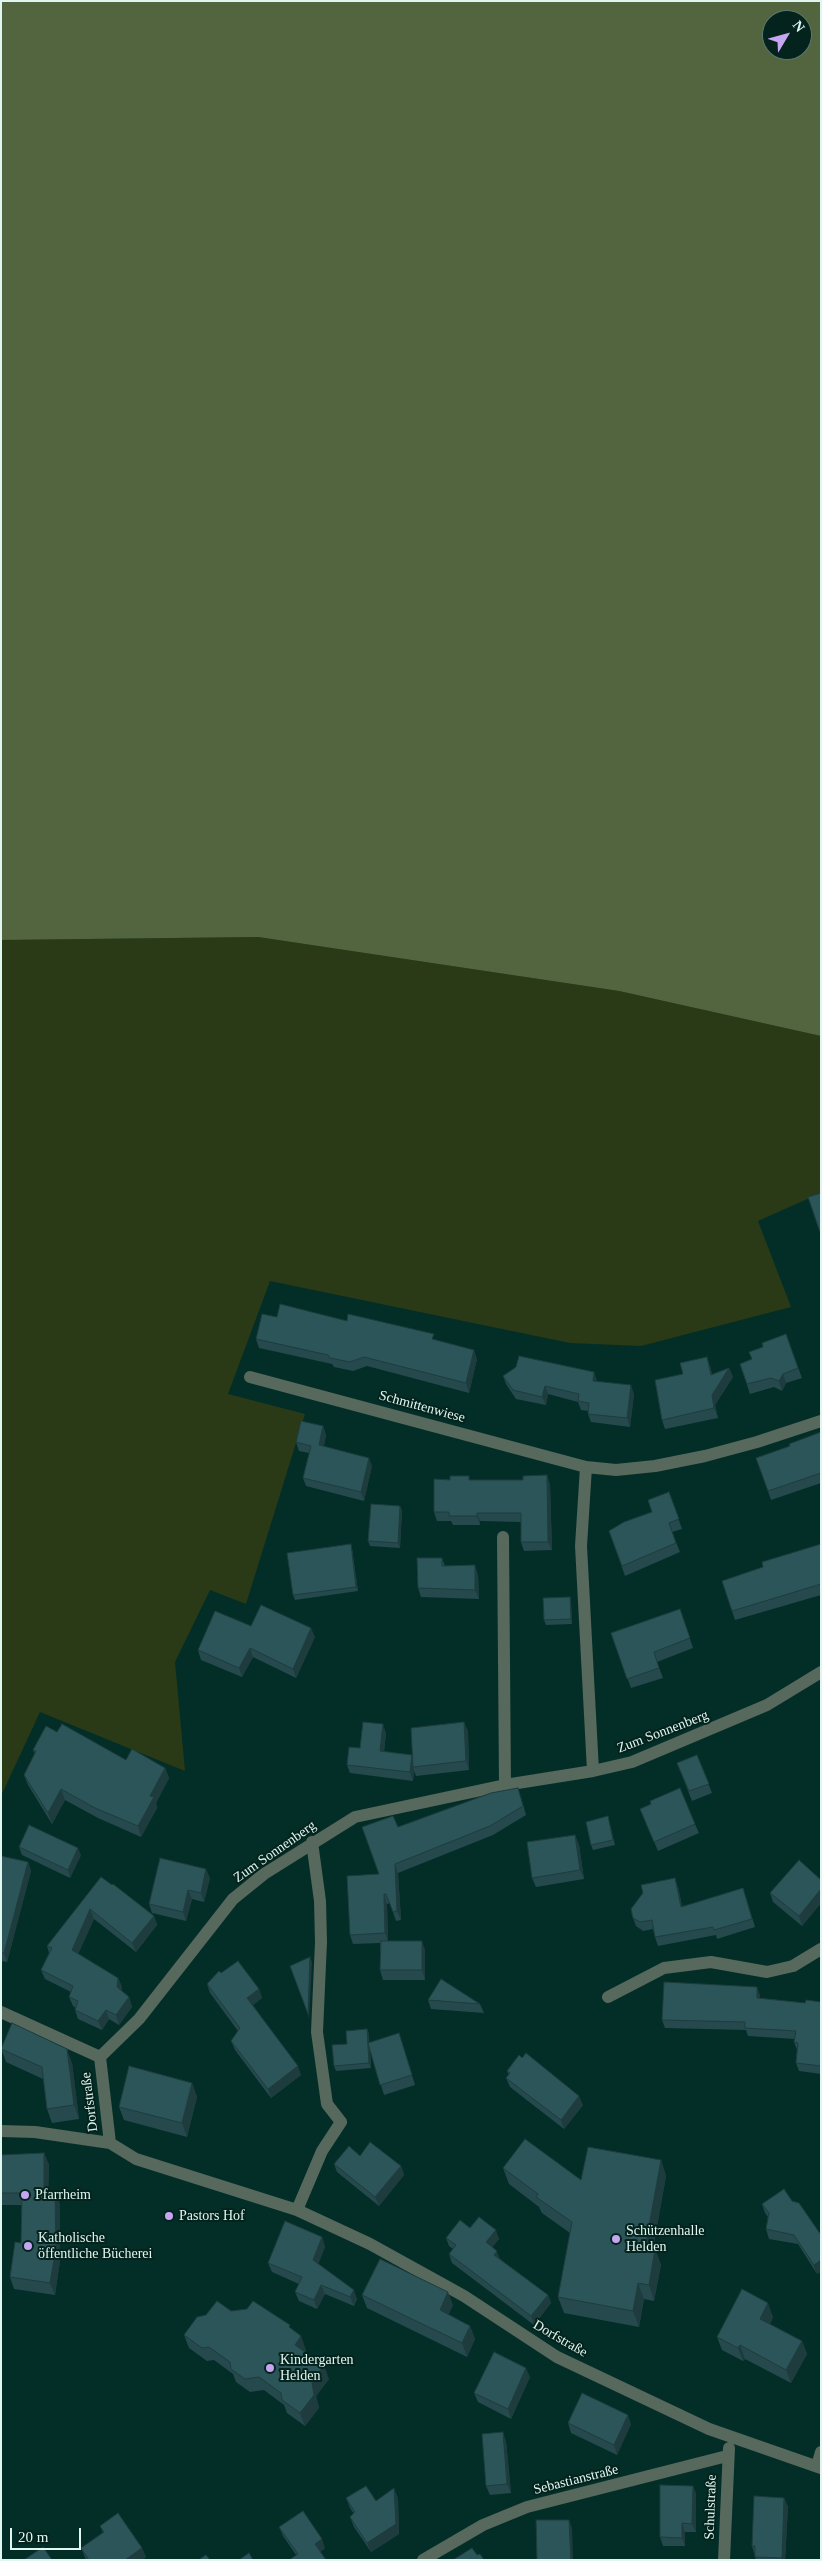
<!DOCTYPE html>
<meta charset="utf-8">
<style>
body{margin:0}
#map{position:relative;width:822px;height:2561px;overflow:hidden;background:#032e27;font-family:Georgia,serif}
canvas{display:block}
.frame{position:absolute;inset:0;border:2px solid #e0f6f0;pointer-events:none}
.north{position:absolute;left:762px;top:10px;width:50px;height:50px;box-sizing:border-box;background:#04231d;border:1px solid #5c7771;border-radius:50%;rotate:53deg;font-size:14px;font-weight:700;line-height:20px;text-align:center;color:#e0f6f0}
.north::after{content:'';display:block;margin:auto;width:18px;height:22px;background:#c6a6f0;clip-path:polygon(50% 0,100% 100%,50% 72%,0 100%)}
.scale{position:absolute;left:10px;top:2528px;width:71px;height:22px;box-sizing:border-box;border:2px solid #e0f6f0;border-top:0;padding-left:6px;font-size:15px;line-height:18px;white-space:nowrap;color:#e0f6f0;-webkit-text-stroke:4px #04231d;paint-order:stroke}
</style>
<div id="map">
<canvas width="822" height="2561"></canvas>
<div class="frame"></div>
<div class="north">N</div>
<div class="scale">20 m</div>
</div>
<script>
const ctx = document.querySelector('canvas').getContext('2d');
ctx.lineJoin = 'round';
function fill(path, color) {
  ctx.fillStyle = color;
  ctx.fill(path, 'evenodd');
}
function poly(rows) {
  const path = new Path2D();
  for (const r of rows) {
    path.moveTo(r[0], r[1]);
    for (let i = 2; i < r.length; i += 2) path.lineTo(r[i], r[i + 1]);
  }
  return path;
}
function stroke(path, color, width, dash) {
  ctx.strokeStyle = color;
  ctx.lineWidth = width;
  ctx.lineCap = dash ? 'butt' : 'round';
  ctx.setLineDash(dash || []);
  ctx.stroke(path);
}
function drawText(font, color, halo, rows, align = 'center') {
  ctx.font = font + ' Georgia,serif';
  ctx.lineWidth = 4;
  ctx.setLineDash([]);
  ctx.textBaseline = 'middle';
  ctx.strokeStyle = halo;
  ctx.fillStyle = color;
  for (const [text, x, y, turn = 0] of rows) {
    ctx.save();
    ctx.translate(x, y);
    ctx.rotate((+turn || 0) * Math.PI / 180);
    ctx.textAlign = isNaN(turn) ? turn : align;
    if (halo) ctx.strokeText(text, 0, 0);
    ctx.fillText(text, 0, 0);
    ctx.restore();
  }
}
const green = poly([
 [258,937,619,991,821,1036,821,1193,758,1221,791,1307,641,1346,570,1343,270,1281,228,1394,305,1414,246,1604,210,1590,175,1662,185,1771,40,1712,1,1796,1,940]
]);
const forest = poly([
 [1,1,821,1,821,1036,619,991,258,937,1,940],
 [772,20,802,20,802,50,772,50]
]);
const minor = poly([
 [250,1377,586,1467,616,1470,655,1466,705,1456,757,1442,821,1421],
 [586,1467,581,1546,593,1771],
 [503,1537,505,1785],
 [608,1997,664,1968,711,1962,767,1972,793,1966,821,1949],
 [1,2012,100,2057],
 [100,2057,110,2143,136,2159,297,2210,370,2244,464,2296,557,2357,709,2429,821,2468],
 [100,2057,139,2019,233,1899,264,1874,355,1817,505,1785,593,1771,632,1762,767,1705,821,1672],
 [1,2131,35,2132,110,2143],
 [297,2210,322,2151,341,2122,327,2104,317,2032,321,1942,320,1901,312,1842],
 [817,2466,821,2452],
 [423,2560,483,2525,527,2507,727,2456],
 [724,2560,729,2448]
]);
const wall = poly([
 [277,1317,347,1321,436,1340,477,1359,469,1393,367,1366,353,1371,334,1367,332,1364,259,1348,256,1339],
 [786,1334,802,1378,786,1383,782,1391,774,1387,750,1394,740,1364,752,1359,763,1347],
 [710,1366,712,1374,729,1368,733,1377,715,1405,718,1418,665,1429,662,1420,683,1374],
 [503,1376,597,1381,597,1382,634,1394,630,1427,591,1422,588,1414,588,1411,581,1410,578,1402,548,1394,546,1405,516,1399,506,1384],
 [323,1426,326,1435,324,1446,372,1466,364,1501,306,1486,303,1478,309,1453,299,1451,296,1442],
 [821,1432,821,1483,771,1500,756,1458,790,1446],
 [471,1480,550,1484,552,1550,524,1551,521,1542,521,1522,480,1521,480,1525,453,1525,451,1521,437,1521,434,1512],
 [669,1492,682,1529,672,1532,680,1552,625,1576,609,1531,652,1512],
 [402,1510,400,1548,370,1546,368,1541],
 [821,1544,821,1595,735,1620,722,1581,763,1567],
 [352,1549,358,1591,295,1600,293,1595],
 [442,1558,445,1566,478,1575,479,1599,421,1597,418,1588],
 [570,1597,571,1602,572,1624,546,1625,544,1620],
 [680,1609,693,1648,657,1662,663,1678,631,1688,611,1633],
 [315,1637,296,1678,253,1657,242,1677,201,1660,198,1650],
 [468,1731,469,1770,416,1776,414,1771,413,1781,350,1773,347,1765,360,1748,386,1733,384,1752,412,1755],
 [57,1732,126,1760,165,1768,169,1778,156,1803,157,1808,141,1837,98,1818,65,1800,52,1824,28,1785,24,1775,35,1754,33,1750],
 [697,1755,712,1793,692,1801,677,1763],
 [521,1797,526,1815,493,1835,398,1873,401,1920,396,1921,390,1903,387,1904,388,1941,425,1950,425,1980,383,1980,380,1970,380,1943,353,1944,350,1935,379,1874,398,1827],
 [640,1809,695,1824,699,1833,658,1851],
 [608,1816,615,1845,593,1850,591,1845],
 [575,1835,579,1845,584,1879,536,1887,532,1878],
 [19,1847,81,1855,70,1878,22,1855],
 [1,1856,28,1862,31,1871,7,1962,1,1961],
 [101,1877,154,1916,157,1925,136,1952,94,1919,78,1954,118,1978,122,1987,121,1991,129,1997,132,2007,119,2025,109,2019,102,2030,78,2019,75,2010,76,2008,73,2006,69,1997,71,1992,45,1979,41,1970,49,1953,47,1946],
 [210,1878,204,1902,192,1899,186,1921,152,1913,149,1904],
 [821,1880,821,1903,802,1926,773,1902,770,1893],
 [678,1887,682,1906,746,1897,755,1927,717,1939,716,1935,658,1946,655,1937,653,1929,643,1931,636,1926,633,1918],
 [221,1973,259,1989,262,1998,253,2005,301,2075,271,2098,235,2050,231,2041,238,2031,210,1993,207,1984],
 [760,1995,760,1998,805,2003,821,2002,821,2074,799,2071,796,2063,797,2050,794,2042,795,2039,748,2036,746,2030,665,2028,662,2020],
 [428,2000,480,2004,484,2013,431,2009],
 [367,2029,369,2034,369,2042,402,2042,415,2085,384,2095,370,2049,371,2068,336,2071,334,2066,347,2044],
 [1,2048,72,2063,79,2119,52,2123,47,2109,43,2079,6,2062],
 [507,2071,583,2105,564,2129,510,2087,506,2078,509,2075],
 [192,2083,197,2097,187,2137,124,2120,119,2107],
 [44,2153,49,2165,48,2192,60,2204,60,2261,55,2295,14,2289,10,2277,21,2243,22,2205,2,2205,1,2202,1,2155],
 [360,2156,401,2166,404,2175,379,2206,337,2172,334,2164],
 [661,2160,666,2176,653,2249,655,2249,661,2265,654,2301,644,2299,639,2327,564,2313,558,2297,570,2233,542,2213,539,2207,509,2184,503,2168,581,2180],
 [792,2201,817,2274,798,2244,769,2239,766,2229,768,2217,765,2213,762,2204],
 [470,2228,499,2239,492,2247,500,2259,548,2295,551,2303,534,2325,452,2263,449,2254,453,2249,449,2246,446,2238],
 [322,2237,325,2247,318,2264,357,2299,354,2306,325,2294,317,2309,299,2301,295,2292,299,2284,272,2272,268,2263],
 [362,2295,453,2305,448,2315,470,2326,475,2339,467,2357,367,2308],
 [231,2311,292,2329,306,2350,305,2352,329,2379,316,2396,319,2408,305,2426,287,2413,284,2405,264,2390,250,2392,236,2382,233,2374,214,2360,207,2361,189,2348,184,2335],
 [773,2317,770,2324,802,2341,807,2354,791,2383,745,2359,743,2361,722,2350,717,2337],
 [530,2377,511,2419,478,2402,474,2393],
 [568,2423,631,2424,617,2455,571,2433],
 [506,2441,511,2493,490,2495,486,2486],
 [693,2486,696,2494,696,2532,685,2532,685,2546,663,2546,660,2537],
 [346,2498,376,2501,398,2498,399,2534,371,2552,354,2527,350,2517,354,2514,350,2508],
 [784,2498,788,2507,785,2560,756,2560,752,2546],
 [100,2526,142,2548,146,2557,142,2560,86,2560,81,2548,103,2533],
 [279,2527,325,2548,321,2551,296,2555,283,2536]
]);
const shadedWall = poly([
 [474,1350,477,1359,469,1393,466,1383],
 [707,1357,710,1366,714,1384,711,1375],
 [729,1368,733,1377,715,1405,718,1418,714,1408,712,1395],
 [594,1372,597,1381,596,1390,593,1381],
 [783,1374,786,1383,782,1391,779,1381],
 [631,1385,634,1394,630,1427,627,1418],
 [545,1386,548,1394,546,1405,542,1397],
 [323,1426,326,1435,322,1454,319,1445],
 [369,1458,372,1466,364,1501,361,1492],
 [547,1475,550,1484,552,1550,548,1542],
 [400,1506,402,1510,400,1548,398,1543],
 [477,1513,480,1521,480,1525,477,1516],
 [351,1544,352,1549,358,1591,356,1587],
 [475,1565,478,1575,479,1599,475,1590],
 [570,1597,571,1602,572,1624,571,1619],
 [311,1628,315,1637,296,1678,293,1669],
 [250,1648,253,1657,242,1677,239,1668],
 [464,1722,468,1731,469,1770,466,1761],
 [383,1724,386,1733,383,1759,380,1751],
 [412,1755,413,1767,414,1771,413,1781,410,1772],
 [165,1768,169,1778,156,1803,157,1808,141,1837,138,1826,150,1796],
 [61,1789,65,1800,52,1824,48,1813],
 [575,1835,579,1845,584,1879,580,1870],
 [78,1848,81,1855,70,1878,68,1870],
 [28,1862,31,1871,7,1962,4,1953],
 [395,1864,398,1873,401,1920,397,1911],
 [206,1869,210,1878,204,1902,201,1893],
 [675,1878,678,1887,684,1916,681,1907],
 [821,1889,821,1903,802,1926,799,1916],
 [188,1890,192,1899,186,1921,183,1912],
 [384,1894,387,1904,388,1942,385,1933],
 [90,1909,94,1919,76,1959,72,1950],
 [154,1916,157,1925,136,1952,132,1943],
 [422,1941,425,1950,425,1980,422,1970],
 [310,1957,312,1962,309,2019,308,2014],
 [118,1978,122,1987,121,1997,117,1987],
 [757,1987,760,1995,760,2006,757,1998],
 [259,1989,262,1998,250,2007,247,1998],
 [129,1997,132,2007,119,2025,116,2015],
 [106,2010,109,2019,102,2030,98,2021],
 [367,2029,369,2034,371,2068,369,2063],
 [67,2049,72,2063,79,2119,74,2105],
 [298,2066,301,2075,271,2098,268,2089],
 [192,2083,197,2097,187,2137,182,2123],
 [579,2096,583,2105,564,2129,561,2120],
 [44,2153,49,2165,48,2204,44,2192],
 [661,2160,666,2176,650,2264,645,2248],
 [401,2166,404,2175,379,2206,375,2197],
 [55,2192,60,2204,60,2261,55,2295,50,2283],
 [496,2230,499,2239,489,2251,486,2242],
 [322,2237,325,2247,316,2270,313,2260],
 [655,2249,661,2265,654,2301,649,2285],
 [497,2251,500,2260,494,2255],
 [821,2260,821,2272,817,2274,814,2265],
 [638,2283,644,2299,639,2327,633,2311],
 [321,2285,325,2294,317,2309,314,2300],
 [354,2290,357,2299,354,2306,350,2297],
 [448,2292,453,2305,444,2324,440,2310],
 [548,2295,551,2303,534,2325,531,2316],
 [768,2303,773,2317,765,2332,760,2319],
 [470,2326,475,2339,467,2357,462,2343],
 [301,2336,306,2350,300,2358,295,2345],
 [802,2341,807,2354,791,2383,786,2370],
 [740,2345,745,2359,743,2361,738,2348],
 [324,2365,329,2379,316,2396,319,2408,305,2426,300,2413,312,2383],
 [526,2368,530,2377,511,2419,508,2409],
 [628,2415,631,2424,617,2455,614,2445],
 [503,2432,506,2441,511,2493,507,2484],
 [693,2486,696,2494,696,2532,692,2524],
 [394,2488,398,2498,399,2534,371,2552,367,2543],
 [784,2498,788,2507,785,2560,782,2560],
 [569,2520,572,2528,573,2560,571,2560],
 [682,2523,685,2532,685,2546,682,2538],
 [322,2539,325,2548,319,2553,315,2544],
 [142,2548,146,2557,142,2560,125,2560]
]);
const building = poly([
 [821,1193,821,1235,808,1197,821,1193],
 [280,1304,347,1321,348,1314,434,1334,432,1339,474,1350,466,1383,364,1357,350,1362,330,1358,328,1355,256,1339,262,1314,277,1317,280,1304],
 [786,1334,798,1368,783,1374,779,1381,771,1378,747,1384,740,1364,752,1359,749,1352,763,1347,762,1343,786,1334],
 [519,1356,594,1372,593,1381,631,1385,627,1418,588,1414,589,1403,578,1401,579,1394,545,1386,542,1397,513,1390,503,1376,516,1367,519,1356],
 [707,1357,711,1375,729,1368,712,1395,714,1408,662,1420,655,1380,683,1374,680,1363,707,1357],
 [301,1421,323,1426,319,1445,369,1458,361,1492,303,1478,311,1446,296,1442,301,1421],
 [821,1432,821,1473,768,1491,756,1458,790,1446,789,1444,821,1432],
 [547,1475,548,1542,521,1542,521,1513,477,1513,477,1516,449,1516,449,1512,434,1512,434,1479,450,1480,450,1476,469,1476,469,1480,523,1480,523,1476,547,1475],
 [669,1492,679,1519,669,1523,676,1543,622,1566,609,1531,624,1522,652,1512,648,1500,669,1492],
 [371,1504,400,1506,398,1543,368,1541,371,1504],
 [351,1544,356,1587,293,1595,287,1553,351,1544],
 [821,1544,821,1584,732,1611,722,1581,763,1567,762,1562,821,1544],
 [417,1558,442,1558,442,1566,475,1565,475,1590,418,1588,417,1558],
 [570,1597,571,1619,544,1620,543,1598,570,1597],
 [261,1605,311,1628,293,1669,250,1648,239,1668,198,1650,215,1611,251,1626,261,1605],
 [680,1609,690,1638,654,1652,659,1668,627,1679,611,1633,680,1609],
 [363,1722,383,1724,380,1751,412,1755,410,1772,347,1765,349,1747,360,1748,363,1722],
 [464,1722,466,1761,413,1767,411,1728,464,1722],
 [62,1724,126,1760,132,1749,165,1768,150,1796,154,1797,138,1826,95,1808,61,1789,48,1813,24,1775,36,1751,33,1750,46,1726,57,1732,62,1724],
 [697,1755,709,1784,689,1791,677,1763,697,1755],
 [518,1788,523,1806,490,1826,395,1864,397,1911,393,1912,386,1894,384,1894,385,1933,350,1935,347,1876,379,1874,362,1827,393,1816,398,1827,491,1793,518,1788],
 [680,1788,695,1824,654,1842,640,1809,651,1804,650,1801,680,1788],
 [608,1816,613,1840,591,1845,586,1822,608,1816],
 [29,1825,78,1848,68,1870,19,1847,29,1825],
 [575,1835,580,1870,532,1878,527,1842,575,1835],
 [1,1856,28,1862,4,1953,1,1953,1,1856],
 [160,1858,206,1869,201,1893,188,1890,183,1912,149,1904,160,1858],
 [799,1860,821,1880,821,1889,799,1916,770,1893,799,1860],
 [101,1877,112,1885,113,1884,154,1916,132,1943,90,1909,72,1950,118,1978,117,1987,129,1997,116,2015,106,2010,98,2021,75,2010,78,2001,69,1997,73,1986,41,1970,52,1948,47,1946,101,1877],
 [675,1878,681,1907,743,1888,752,1919,714,1930,713,1927,655,1937,652,1920,640,1922,633,1918,631,1909,643,1893,641,1885,675,1878],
 [381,1941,422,1941,422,1970,380,1970,381,1941],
 [310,1957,308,2014,290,1966,310,1957],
 [238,1961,259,1989,247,1998,298,2066,268,2089,231,2041,240,2028,207,1984,219,1971,221,1973,238,1961],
 [441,1979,480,2004,428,2000,441,1979],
 [664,1982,757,1987,757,1998,805,2003,806,2000,821,2002,821,2066,796,2063,798,2043,794,2042,796,2031,745,2028,745,2022,662,2020,664,1982],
 [12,2023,67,2049,74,2105,47,2109,42,2067,1,2049,12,2023],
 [367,2029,369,2063,334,2066,332,2045,347,2044,346,2031,367,2029],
 [399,2033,412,2075,380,2085,368,2043,399,2033],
 [526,2053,579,2096,561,2120,506,2078,510,2073,507,2071,519,2055,522,2058,526,2053],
 [129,2066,192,2083,182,2123,119,2107,129,2066],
 [525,2139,581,2180,588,2147,661,2160,645,2248,655,2249,649,2285,638,2283,633,2311,558,2297,572,2222,536,2197,538,2194,503,2168,525,2139],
 [370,2142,401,2166,375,2197,334,2164,349,2146,360,2156,370,2142],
 [44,2153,44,2192,55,2192,56,2249,50,2283,10,2277,15,2242,21,2243,22,2193,1,2193,1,2155,44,2153],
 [784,2189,792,2201,799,2203,821,2235,821,2260,814,2265,794,2235,766,2229,769,2213,762,2204,784,2189],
 [479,2217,496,2230,486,2242,497,2251,494,2255,548,2295,531,2316,449,2254,456,2245,446,2238,460,2220,470,2228,479,2217],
 [285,2221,322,2237,313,2260,354,2290,350,2297,321,2285,314,2300,295,2292,302,2277,268,2263,285,2221],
 [380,2259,448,2292,440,2310,470,2326,462,2343,362,2295,380,2259],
 [742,2289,768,2303,760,2319,802,2341,786,2370,740,2345,738,2348,717,2337,742,2289],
 [217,2301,231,2311,247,2309,253,2301,290,2325,289,2327,301,2336,295,2345,324,2365,312,2383,314,2395,300,2413,282,2400,281,2393,259,2377,245,2379,231,2369,230,2362,209,2347,202,2348,184,2335,197,2317,206,2315,217,2301],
 [494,2352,526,2368,508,2409,474,2393,494,2352],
 [582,2393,628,2415,614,2445,568,2423,582,2393],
 [503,2432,507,2484,486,2486,482,2434,503,2432],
 [660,2485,693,2486,692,2524,682,2523,682,2538,660,2537,660,2485],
 [366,2486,376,2501,394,2488,396,2524,367,2543,350,2517,355,2512,346,2498,366,2486],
 [754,2496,784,2498,782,2558,755,2557,755,2546,752,2546,754,2496],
 [303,2511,322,2539,315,2544,326,2560,289,2560,298,2554,279,2527,303,2511],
 [118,2513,142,2548,125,2560,89,2560,81,2548,104,2532,100,2526,118,2513],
 [536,2520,569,2520,571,2560,537,2560,536,2520],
 [43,2547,52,2560,24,2560,43,2547],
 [472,2548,477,2555,480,2554,484,2560,453,2560,472,2548],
 [249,2553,253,2560,239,2560,249,2553],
 [206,2555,210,2560,198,2560,206,2555]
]);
const markers = [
 [25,2195,5,"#c6a6f0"],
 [169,2216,5,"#c6a6f0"],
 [616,2239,5,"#c6a6f0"],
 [28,2246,5,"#c6a6f0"],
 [270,2368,5,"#c6a6f0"]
];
const streetNames = [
 ["Schmittenwiese",422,1407,15],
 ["Zum Sonnenberg",663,1732,-21],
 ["Zum Sonnenberg",275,1852,-35],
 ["Dorfstraße",90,2102,-97],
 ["Dorfstraße",560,2339,30],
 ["Sebastianstraße",576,2480,-14],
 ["Schulstraße",711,2507,-88]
];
const poiNames = [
 ["Pfarrheim",35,2195],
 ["Pastors Hof",179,2216],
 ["Schützenhalle",626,2231],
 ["Helden",626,2247],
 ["Katholische",38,2238],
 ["öffentliche Bücherei",38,2254],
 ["Kindergarten",280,2360],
 ["Helden",280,2376]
];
fill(green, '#2a3a16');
fill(forest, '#53653e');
stroke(minor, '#57685c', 12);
fill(wall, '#25494d');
fill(shadedWall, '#1e3c3e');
fill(building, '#2b5559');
stroke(building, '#1e3c3e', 1);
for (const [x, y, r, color] of markers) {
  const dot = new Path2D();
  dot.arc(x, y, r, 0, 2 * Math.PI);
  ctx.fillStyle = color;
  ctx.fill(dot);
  stroke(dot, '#04231d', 2);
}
drawText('14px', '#e0f6f0', '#04231d', streetNames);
drawText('14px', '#e0f6f0', '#04231d', poiNames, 'left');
</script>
